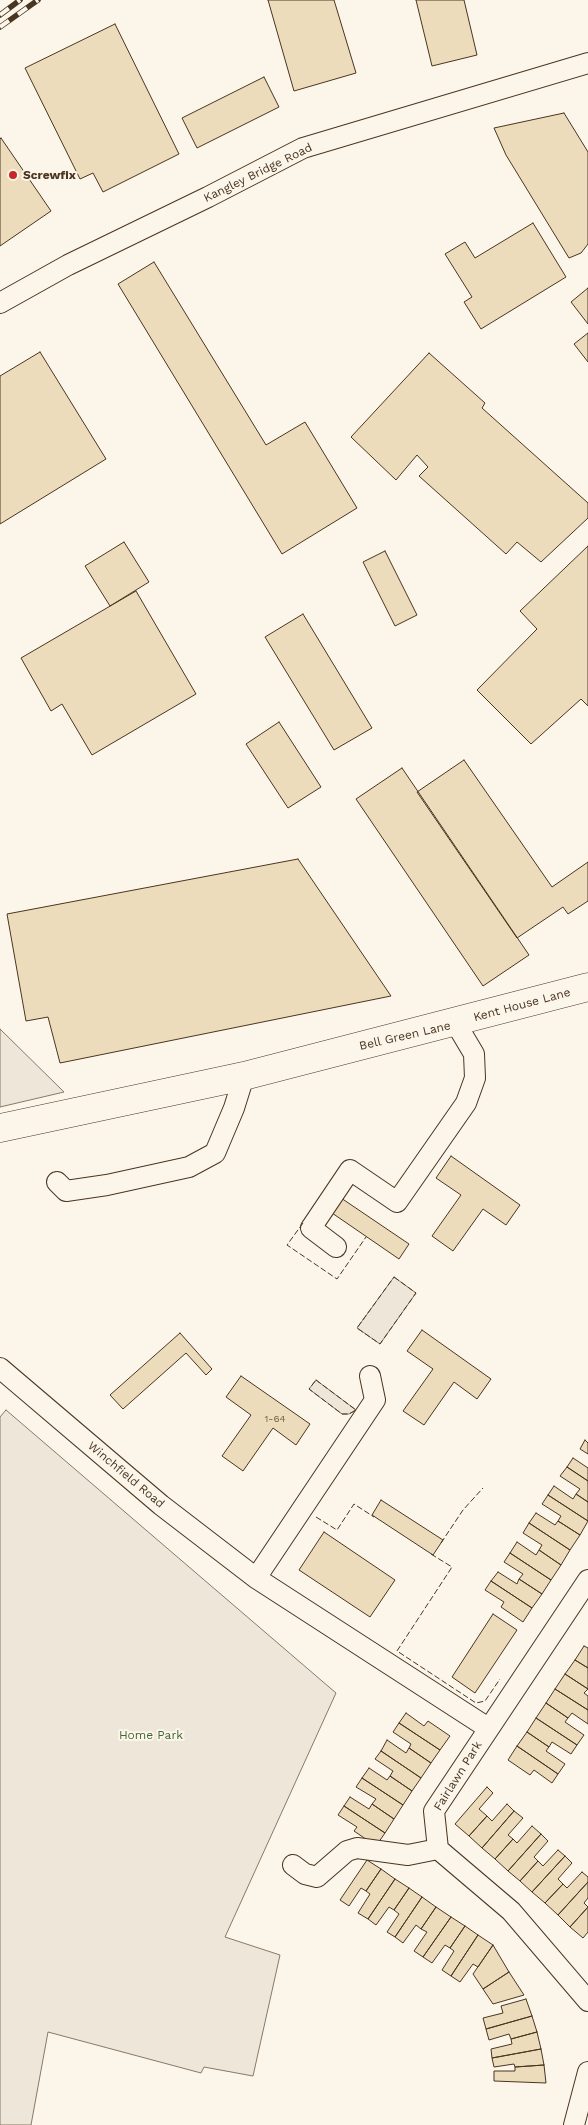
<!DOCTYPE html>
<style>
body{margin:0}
canvas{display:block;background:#fbf6e9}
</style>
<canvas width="588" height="2125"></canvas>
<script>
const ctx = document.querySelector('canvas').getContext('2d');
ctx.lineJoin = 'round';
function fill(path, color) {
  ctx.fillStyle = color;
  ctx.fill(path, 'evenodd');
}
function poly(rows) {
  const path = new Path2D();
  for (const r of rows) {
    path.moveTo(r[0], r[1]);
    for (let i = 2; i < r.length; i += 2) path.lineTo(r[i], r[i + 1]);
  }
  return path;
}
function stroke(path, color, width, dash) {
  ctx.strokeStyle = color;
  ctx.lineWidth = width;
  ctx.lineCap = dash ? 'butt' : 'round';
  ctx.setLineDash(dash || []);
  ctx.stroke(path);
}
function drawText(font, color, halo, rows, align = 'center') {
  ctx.font = font + ' "Work Sans",sans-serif';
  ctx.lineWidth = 4;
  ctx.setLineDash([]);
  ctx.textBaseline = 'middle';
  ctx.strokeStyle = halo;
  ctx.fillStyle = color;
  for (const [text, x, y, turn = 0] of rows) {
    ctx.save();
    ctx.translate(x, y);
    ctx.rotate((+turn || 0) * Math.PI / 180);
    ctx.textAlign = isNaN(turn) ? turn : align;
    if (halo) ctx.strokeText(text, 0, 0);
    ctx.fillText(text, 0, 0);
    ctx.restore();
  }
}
const green = poly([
 [0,1029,64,1092,0,1107,0,1029],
 [394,1277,416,1293,380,1344,357,1328,394,1277],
 [316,1380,356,1410,349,1414,342,1414,309,1389,316,1380],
 [6,1410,336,1693,225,1937,280,1955,253,2076,204,2067,201,2073,48,2032,31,2125,0,2125,0,1417,6,1410]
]);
const building = poly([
 [268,0,334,0,356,73,294,91,268,0],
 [416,0,464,0,477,55,432,66,416,0],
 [115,24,179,154,103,192,93,173,80,179,25,68,115,24],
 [264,77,279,107,197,148,182,118,264,77],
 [564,113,588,152,588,244,581,253,569,258,506,155,494,128,564,113],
 [1,138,51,211,0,246,0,139,1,138],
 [533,223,566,277,481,329,464,302,472,297,445,254,465,242,475,258,533,223],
 [154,262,266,445,305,422,357,508,282,554,118,284,154,262],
 [588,288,588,324,571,302,588,288],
 [588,333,588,362,574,344,588,333],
 [40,352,106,459,0,524,0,376,40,352],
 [429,353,485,403,482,408,588,503,588,518,541,562,517,542,506,554,419,476,428,467,417,455,396,480,351,437,429,353],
 [124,542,149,582,110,606,85,566,124,542],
 [588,546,588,706,581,699,531,744,477,690,537,629,520,611,588,546],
 [385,551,417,615,395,626,363,562,385,551],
 [136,591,196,694,92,755,62,704,51,711,21,658,136,591],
 [303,614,372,728,334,750,265,637,303,614],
 [279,722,321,787,288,808,246,744,279,722],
 [464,760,552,887,588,862,588,901,568,914,563,907,517,938,417,792,464,760],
 [402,768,529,955,483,986,356,799,402,768],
 [298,859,391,996,60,1063,48,1017,26,1021,7,914,298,859],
 [451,1156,520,1205,506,1225,483,1209,453,1251,432,1236,461,1195,436,1178,451,1156],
 [341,1198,409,1244,399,1259,332,1213,341,1198],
 [422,1330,491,1379,477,1399,454,1382,424,1425,403,1411,433,1369,407,1351,422,1330],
 [180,1333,212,1369,206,1375,186,1353,123,1409,110,1395,180,1333],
 [241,1376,310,1424,296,1445,273,1428,243,1471,222,1456,251,1415,226,1397,241,1376],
 [585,1440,588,1443,588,1454,580,1449,585,1440],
 [573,1458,588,1468,588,1481,567,1467,573,1458],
 [567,1467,588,1481,588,1502,576,1494,580,1489,560,1476,567,1467],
 [554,1486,573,1499,576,1494,588,1502,588,1521,548,1495,554,1486],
 [548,1495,588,1521,580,1535,558,1521,561,1516,542,1504,548,1495],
 [381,1500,443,1540,433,1555,372,1515,381,1500],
 [536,1513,555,1525,558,1521,580,1535,570,1550,529,1523,536,1513],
 [529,1523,570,1550,561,1565,539,1550,542,1545,523,1533,529,1523],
 [324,1532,395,1580,370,1617,299,1570,324,1532],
 [517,1542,536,1555,539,1550,561,1565,551,1580,510,1553,517,1542],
 [510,1553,551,1580,542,1594,519,1579,523,1574,504,1562,510,1553],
 [498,1572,517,1584,519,1579,542,1594,532,1608,491,1581,498,1572],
 [491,1581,532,1608,523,1622,501,1607,504,1602,485,1590,491,1581],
 [493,1614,517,1630,475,1693,452,1677,493,1614],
 [584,1646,588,1648,588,1668,575,1660,584,1646],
 [575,1660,588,1668,588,1689,565,1674,575,1660],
 [565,1674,588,1689,584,1693,588,1696,588,1710,555,1689,565,1674],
 [555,1689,588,1710,588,1724,572,1713,568,1718,546,1703,555,1689],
 [546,1703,568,1718,565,1722,584,1735,577,1745,536,1718,546,1703],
 [406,1713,424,1726,428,1721,450,1736,440,1750,399,1723,406,1713],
 [536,1718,577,1745,571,1754,552,1742,549,1747,527,1732,536,1718],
 [399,1723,440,1750,431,1763,409,1748,411,1744,393,1732,399,1723],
 [527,1732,549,1747,546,1751,565,1764,558,1774,517,1746,527,1732],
 [387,1740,406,1753,409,1748,431,1763,421,1778,381,1751,387,1740],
 [517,1746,558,1774,552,1783,534,1770,530,1775,508,1760,517,1746],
 [381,1751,421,1778,412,1791,390,1776,393,1771,375,1759,381,1751],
 [369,1768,387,1780,390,1776,412,1791,403,1805,362,1778,369,1768],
 [362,1778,403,1805,394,1819,372,1804,376,1799,356,1787,362,1778],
 [487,1787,493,1793,479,1809,487,1816,469,1836,455,1824,487,1787],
 [350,1797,369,1809,372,1804,394,1819,385,1833,344,1806,350,1797],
 [507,1804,514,1811,482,1848,469,1836,487,1816,492,1821,507,1804],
 [344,1806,385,1833,376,1846,354,1831,357,1827,338,1815,344,1806],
 [514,1811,523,1818,508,1835,513,1839,495,1859,482,1848,514,1811],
 [532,1826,541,1834,508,1871,495,1859,513,1839,517,1843,532,1826],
 [541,1834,548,1841,534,1857,538,1861,520,1881,508,1871,541,1834],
 [558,1850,565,1856,532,1892,520,1881,538,1861,543,1866,558,1850],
 [565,1856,572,1863,558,1879,563,1884,545,1903,532,1892,565,1856],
 [367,1860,381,1869,366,1891,361,1888,349,1906,340,1900,367,1860],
 [381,1869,395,1879,368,1919,358,1913,370,1894,366,1891,381,1869],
 [582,1872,588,1877,588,1882,558,1915,545,1903,563,1884,567,1888,582,1872],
 [395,1879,409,1888,394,1910,389,1907,376,1925,368,1919,395,1879],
 [588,1882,588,1898,584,1903,588,1907,570,1927,558,1915,588,1882],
 [409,1888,422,1897,395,1937,387,1932,399,1914,394,1910,409,1888],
 [422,1897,436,1907,421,1929,416,1925,403,1943,395,1937,422,1897],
 [436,1907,451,1917,423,1957,414,1951,427,1932,421,1929,436,1907],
 [588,1907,588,1932,583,1938,570,1927,588,1907],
 [451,1917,465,1926,450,1948,445,1945,432,1963,423,1957,451,1917],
 [465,1926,478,1935,451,1976,442,1970,454,1951,450,1948,465,1926],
 [478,1935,493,1945,478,1967,473,1964,460,1982,451,1976,478,1935],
 [493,1945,509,1972,483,1989,473,1974,493,1945],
 [509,1972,524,1995,493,2004,483,1989,509,1972],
 [526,1999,532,2016,486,2029,483,2018,503,2013,501,2006,526,1999],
 [532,2016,537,2032,511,2039,509,2034,489,2040,486,2029,532,2016],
 [537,2032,541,2049,492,2058,491,2049,512,2044,511,2039,537,2032],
 [541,2049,544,2065,515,2067,514,2064,494,2067,492,2058,541,2049],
 [544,2065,546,2083,494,2081,494,2071,515,2071,515,2067,544,2065]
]);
const street = poly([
 [0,303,68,265,208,197,303,148,588,63],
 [57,1182,66,1191,107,1185,189,1167,215,1153,234,1108,244,1076],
 [336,1247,311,1228,350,1170,397,1202,466,1103,475,1078,474,1054,455,1022],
 [0,1368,161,1505,256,1578,488,1728],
 [256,1578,375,1400,370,1376],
 [588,1580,434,1811,438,1849,511,1911,588,2001],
 [293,1865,305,1874,317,1877,347,1851,357,1848,408,1855,438,1849],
 [574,2125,588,2072]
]);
const secondary = poly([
 [0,1128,244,1076,588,987]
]);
const rail = poly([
 [0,15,20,0],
 [0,27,38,0]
]);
const fence = poly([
 [303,1223,287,1245,337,1279,366,1237],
 [394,1277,416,1293,380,1344,357,1328,394,1277],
 [316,1380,356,1410,349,1414,342,1414,309,1389,316,1380],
 [316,1517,337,1530,354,1504,374,1517],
 [441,1543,463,1510,483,1488],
 [431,1554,452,1567,397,1651,476,1703,485,1701,500,1679]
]);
const markers = [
 [13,175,5,"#c62828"]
];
const numberNames = [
 ["1-64",275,1419]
];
const streetNames = [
 ["Kangley Bridge Road",258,173,-26],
 ["Kent House Lane",522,1005,-15],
 ["Bell Green Lane",405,1036,-13],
 ["Winchfield Road",126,1475,40],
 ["Fairlawn Park",458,1776,-58]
];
const poiNames = [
 ["Screwfix",23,175]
];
const parkNames = [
 ["Home Park",151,1735]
];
fill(green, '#ede6d9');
stroke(green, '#887966', 1);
fill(building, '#ecdcbc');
stroke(building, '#4a3520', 1);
stroke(street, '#4a3520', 22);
stroke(secondary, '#4a3520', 29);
stroke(street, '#fbf6e9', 20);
stroke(secondary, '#fbf6e9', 28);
stroke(rail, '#4a3520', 5.5);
stroke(rail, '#fbf6e9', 4, [11]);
stroke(fence, '#4a3520', 1, [6, 2.5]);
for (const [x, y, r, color] of markers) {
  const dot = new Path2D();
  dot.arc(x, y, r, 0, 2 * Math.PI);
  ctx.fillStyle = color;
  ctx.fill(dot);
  stroke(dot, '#fbf6e9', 2);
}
drawText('10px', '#725f47', null, numberNames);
drawText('12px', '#4a3520', '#fbf6e9', streetNames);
drawText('bold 12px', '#4a3520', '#fbf6e9', poiNames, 'left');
drawText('12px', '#436837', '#fbf6e9', parkNames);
</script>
